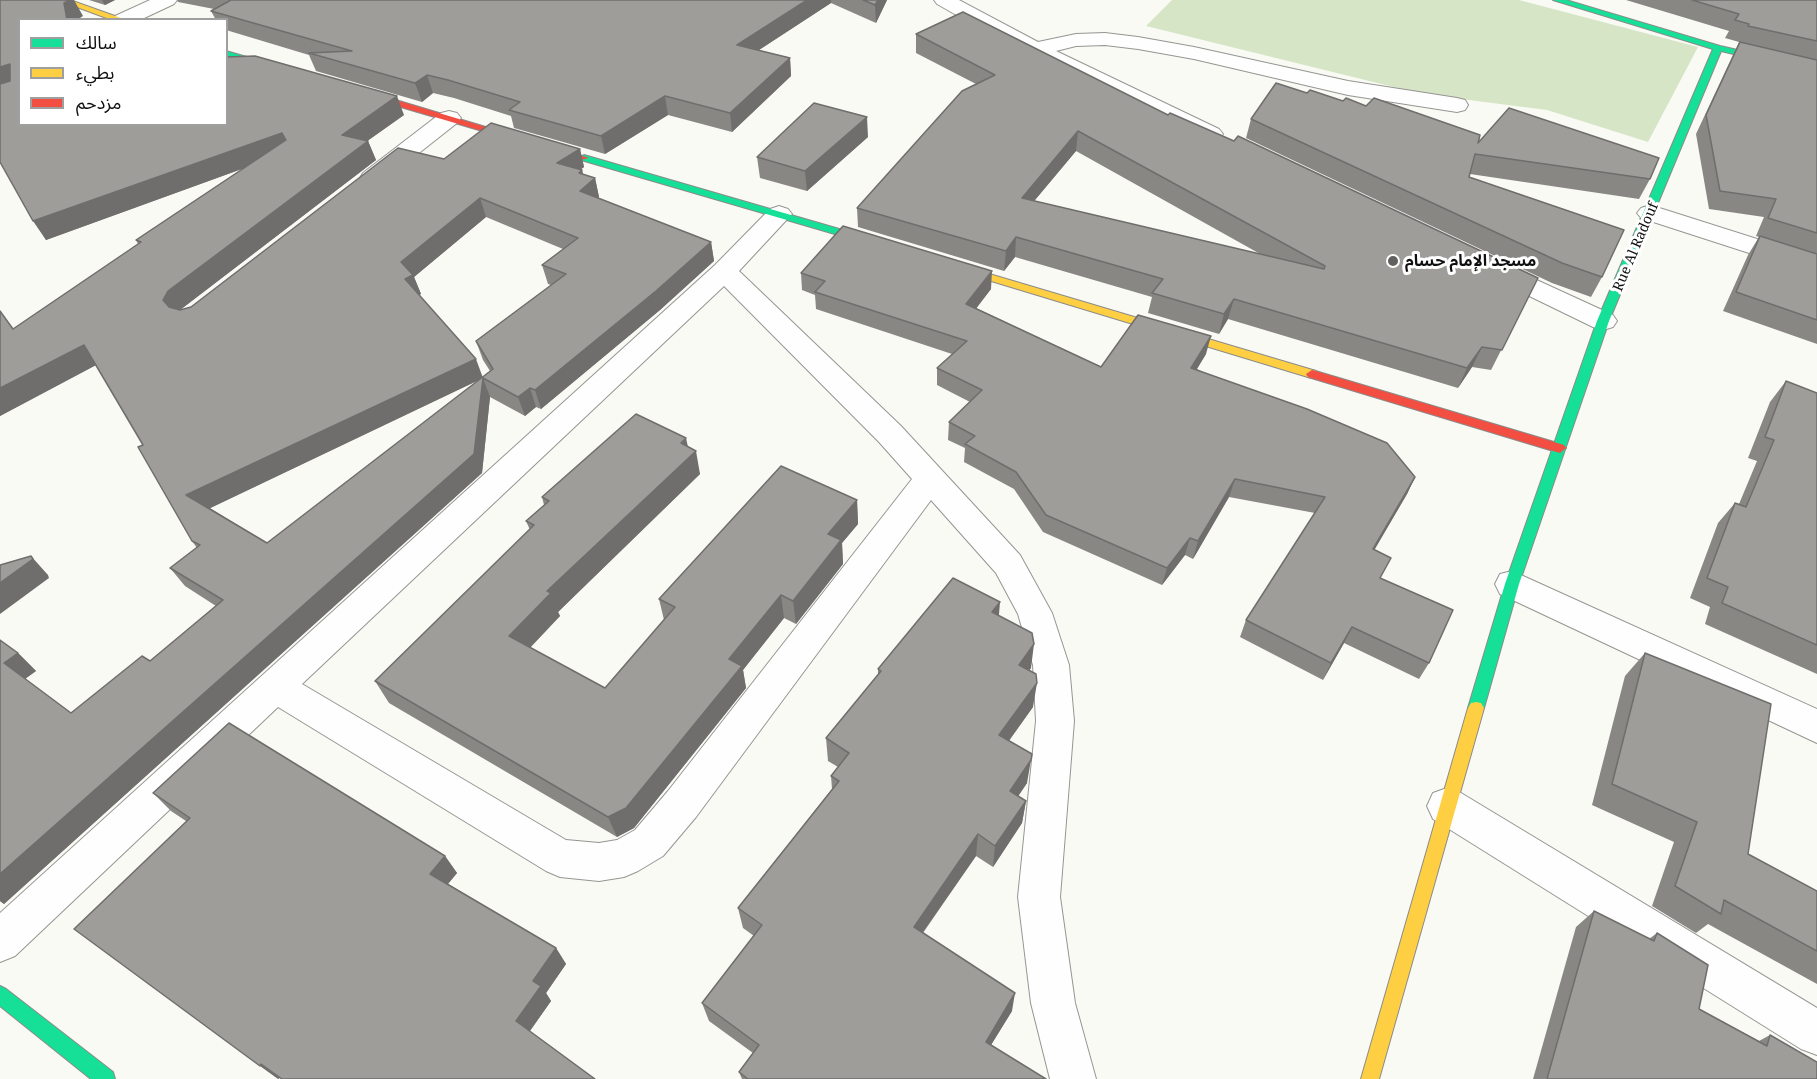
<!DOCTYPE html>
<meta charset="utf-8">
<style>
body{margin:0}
#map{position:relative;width:1817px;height:1079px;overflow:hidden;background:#fafaf5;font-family:"Noto Serif","Noto Sans Arabic",serif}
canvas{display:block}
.legend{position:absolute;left:18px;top:18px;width:210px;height:108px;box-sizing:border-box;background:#fff;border:2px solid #9f9f9f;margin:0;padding:8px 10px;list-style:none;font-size:18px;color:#0f0f0f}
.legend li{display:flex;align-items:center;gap:12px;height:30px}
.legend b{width:30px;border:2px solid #9f9f9f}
</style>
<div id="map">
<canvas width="1817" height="1079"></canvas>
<ul class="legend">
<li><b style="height:8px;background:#16e098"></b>سالك</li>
<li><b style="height:8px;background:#ffcf43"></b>بطيء</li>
<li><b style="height:8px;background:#f24e42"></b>مزدحم</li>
</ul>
</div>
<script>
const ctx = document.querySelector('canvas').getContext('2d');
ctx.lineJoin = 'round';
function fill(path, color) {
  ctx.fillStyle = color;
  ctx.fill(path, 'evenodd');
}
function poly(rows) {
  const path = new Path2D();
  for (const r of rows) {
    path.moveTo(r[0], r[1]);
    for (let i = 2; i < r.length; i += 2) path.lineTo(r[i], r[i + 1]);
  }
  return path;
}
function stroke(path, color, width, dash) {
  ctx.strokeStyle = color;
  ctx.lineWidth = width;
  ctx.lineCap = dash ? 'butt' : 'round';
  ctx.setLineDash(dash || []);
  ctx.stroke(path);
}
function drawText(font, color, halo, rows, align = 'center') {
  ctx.font = font + ' "Noto Serif","Noto Sans Arabic",serif';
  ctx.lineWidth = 6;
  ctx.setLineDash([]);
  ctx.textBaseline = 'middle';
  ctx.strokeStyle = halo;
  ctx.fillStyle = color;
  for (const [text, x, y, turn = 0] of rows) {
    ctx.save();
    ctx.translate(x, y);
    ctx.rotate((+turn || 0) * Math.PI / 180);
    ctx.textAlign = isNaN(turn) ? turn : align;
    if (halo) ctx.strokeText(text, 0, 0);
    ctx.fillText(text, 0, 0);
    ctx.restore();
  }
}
const forest = poly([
 [1172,0,1519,0,1698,47,1648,142,1547,110,1422,94,1146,26]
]);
const street = poly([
 [150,0,177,0,174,4,140,20,112,20,115,16,150,0],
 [934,0,959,0,1038,42,1076,34,1105,33,1138,37,1194,47,1348,81,1457,98,1465,100,1468,105,1465,110,1457,112,1348,95,1194,59,1138,49,1105,45,1076,46,1056,51,1219,129,1223,134,1219,139,1211,141,1009,45,937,4,934,0],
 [449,111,457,113,461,118,457,123,381,183,372,185,363,183,360,178,363,173,441,113,449,111],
 [1650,205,1817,258,1817,275,1641,218,1637,213,1641,208,1650,205],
 [779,206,788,209,792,214,739,271,901,426,1020,555,1052,613,1069,665,1074,721,1060,897,1075,1003,1096,1079,1050,1079,1031,1003,1018,897,1036,721,1033,665,1018,614,996,573,931,500,696,817,663,856,638,871,624,877,599,881,560,877,546,871,278,707,15,956,0,962,0,913,715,265,770,209,779,206],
 [724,286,879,442,912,479,668,791,635,830,617,840,599,843,566,840,302,684,724,286],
 [1493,260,1613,315,1617,321,1613,327,1603,330,1593,327,1484,274,1480,268,1484,262,1493,260],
 [1512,571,1817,709,1817,743,1500,594,1495,584,1500,574,1512,571],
 [1447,788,1461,793,1817,1008,1817,1055,1801,1049,1433,819,1427,806,1433,793,1447,788]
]);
const fast = poly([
 [1553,0,1566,0,1720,46,1817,68,1817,74,1721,51,1609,321,1519,584,1484,708,1481,713,1476,714,1471,713,1468,708,1505,584,1597,321,1713,49,1553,0],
 [226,51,281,67,282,69,278,72,226,57,226,51],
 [584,155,884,242,885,244,880,247,876,246,581,160,579,158,584,155],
 [0,986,6,989,113,1072,115,1079,91,1079,0,1006,0,986]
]);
const slow = poly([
 [58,0,70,0,126,20,112,20,58,0],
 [949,262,1316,371,1318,374,1312,378,1308,377,945,267,945,263,949,262],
 [1476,702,1481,703,1484,708,1379,1079,1361,1079,1468,708,1471,703,1476,702]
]);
const jam = poly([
 [353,89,359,89,589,158,581,160,353,93,353,89],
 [1312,370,1564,445,1566,448,1560,453,1308,377,1306,374,1312,370]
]);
const wall = poly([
 [0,0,83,16,20,20,20,124,404,115,367,141,368,141,376,160,180,310,191,307,444,159,580,149,584,167,580,170,582,170,583,175,595,178,599,197,598,198,711,242,714,261,660,310,541,409,536,407,525,416,490,397,482,473,4,904,0,901,0,640,18,653,36,671,25,679,71,713,150,661,216,606,185,586,170,568,197,548,192,541,143,445,96,365,0,416,0,311,13,329,138,244,136,240,242,169,46,240,3,167],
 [486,217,563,249,542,265,548,284,551,285,476,341,483,360,490,371,483,377,419,295,421,294,414,277],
 [479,380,267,543,210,508],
 [89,0,115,0,105,5],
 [177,0,887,0,876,23,831,3,759,50,790,58,791,76,732,132,668,115,605,154,514,128,511,116,454,98,433,93,422,102,316,71,309,55,226,30,226,20,216,20,211,11,214,9,178,2],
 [1626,0,1817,0,1817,344,1723,311,1748,255,1759,237,1756,236,1764,217,1709,209,1696,134,1739,42,1725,38,1729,31],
 [916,34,1168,115,1538,278,1491,370,1472,367,1458,388,1228,319,1219,334,1148,313,1152,297,1015,257,1004,271,858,227,857,208,976,84,916,53],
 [1076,151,1262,255,1034,201],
 [1307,93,1343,101,1478,143,1650,179,1639,199,1470,174,1469,177,1602,277,1591,297,1552,283,1246,138,1251,119],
 [868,137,807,191,760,178,757,157],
 [801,273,991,289,976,308,1101,367,1206,354,1197,369,1415,477,1407,494,1374,550,1381,579,1429,663,1419,679,1344,643,1323,680,1240,637,1246,620,1315,513,1229,497,1193,559,1185,555,1162,585,1043,532,1014,489,964,462,965,448,948,440,949,422,970,402,937,385,937,368,952,354,816,309,815,295,802,290],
 [1786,381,1817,393,1817,674,1705,624,1710,607,1690,598,1718,523,1735,503,1739,504,1757,461,1748,458,1770,402],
 [688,447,700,474,558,612,560,616,530,648,605,688,664,620,659,599,857,500,858,524,842,543,843,564,796,624,784,618,743,670,746,688,634,828,617,837,389,703,375,681,530,530,526,521,544,505,542,497],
 [999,616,1031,668,1029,670,1033,707,1009,741,1027,783,1018,796,1026,801,1022,823,993,867,976,856,923,933,1012,1011,991,1045,1046,1079,742,1079,739,1072,753,1053,709,1021,702,1003,754,936,743,928,738,908,832,789,831,776,838,767,828,761,826,738,878,675,878,669],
 [1645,653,1748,854,1817,891,1817,984,1708,924,1696,933,1652,906,1674,842,1592,805,1625,676],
 [153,793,445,856,457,873,448,884,556,948,566,964,546,993,551,1001,530,1031,186,821,171,811],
 [1594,911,1649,939,1657,933,1699,1009,1759,1041,1770,1035,1817,1079,1533,1079,1576,927]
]);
const shadedWall = poly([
 [70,0,74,0,83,16,77,20,67,20,64,3],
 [102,0,115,0,105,5],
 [807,0,831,0,831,3,739,63,737,45],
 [878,0,887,0,876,23,875,5],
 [790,58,791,76,732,132,730,113],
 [10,64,20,79,0,88,0,67],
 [427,75,433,93,422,102,415,83],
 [397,96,404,115,349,154,342,135],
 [665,96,668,115,605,154,601,136],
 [867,117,868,137,807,191,805,171],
 [1078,131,1076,151,1020,218,1022,198],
 [282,133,291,151,46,240,33,221],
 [368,141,376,160,180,310,175,319,163,300,168,291],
 [580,149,584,167,562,182,557,163],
 [582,170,586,186,595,178,599,197,585,210,580,191,579,173],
 [480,198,486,217,414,277,421,294,412,298,405,279,401,262],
 [1016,237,1015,257,1004,271,1006,251],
 [711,242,714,261,660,310,541,409,535,390],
 [992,271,991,289,966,322,966,304],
 [1234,299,1228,319,1219,334,1224,314],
 [1211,336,1206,354,1187,385,1191,368],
 [84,345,98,364,0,416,0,388],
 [1482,347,1472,367,1458,388,1467,368],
 [476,359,483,378,200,513,186,495],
 [483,378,490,397,482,473,4,904,0,901,0,874],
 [530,388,536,407,525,416,518,397],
 [686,438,690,456,696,451,700,474,558,612,560,616,519,659,509,636,547,591],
 [1415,477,1407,494,1365,566,1373,549],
 [1235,479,1229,497,1193,559,1198,541],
 [857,500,858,524,842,543,843,564,796,624,793,601,828,534],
 [1190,538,1185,555,1162,585,1167,568],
 [31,556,48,575,49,578,0,614,0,583],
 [781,595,784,618,743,670,746,688,634,828,617,837,608,817,729,659],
 [1000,602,998,627,992,612],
 [1352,627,1344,643,1323,680,1331,663],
 [1034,644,1031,668,1016,689,1019,665],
 [18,653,36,671,22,681,4,663],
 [1037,683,1033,707,996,758,999,735],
 [1031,760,1027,783,1007,813,1010,791],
 [1026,801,1022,823,993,867,995,846],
 [978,834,976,856,913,946,914,927],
 [445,856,457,873,442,891,430,874],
 [556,948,566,964,546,993,551,1001,527,1035,516,1021,533,981],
 [1015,993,1012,1011,983,1058,986,1042],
 [261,1064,280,1078,278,1079,260,1066]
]);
const building = poly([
 [0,0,70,0,64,3,67,20,20,20,20,124,226,124,226,57,255,56,397,96,342,135,368,141,168,291,163,300,169,307,180,310,191,307,398,148,444,159,491,123,580,149,557,163,582,170,579,173,595,178,580,191,711,242,656,291,535,390,530,388,518,397,483,378,474,454,0,874,0,640,18,653,4,663,71,713,142,656,150,661,223,600,170,568,200,545,192,541,138,447,143,445,84,345,0,388,0,311,13,329,141,242,136,240,286,140,282,133,33,221,0,162,0,84,10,81,10,64,0,67,0,0],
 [480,198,578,238,542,265,566,274,476,341,493,369,267,543,186,495,476,359,405,279,413,275,401,262,480,198],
 [231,0,807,0,737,45,790,58,730,113,665,96,601,136,509,110,520,102,448,80,427,75,415,83,309,53,352,51,211,11,231,0],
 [863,0,878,0,875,5,863,0],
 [1692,0,1817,0,1817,41,1748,26,1749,24,1735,20,1739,14,1692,0],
 [963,12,1168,115,1170,113,1234,141,1238,136,1538,278,1502,350,1482,347,1467,368,1234,299,1224,314,1152,293,1163,279,1016,237,1006,251,857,208,962,91,995,75,916,34,963,12],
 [1078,131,1325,266,1324,269,1022,198,1078,131],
 [1740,42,1817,60,1817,233,1768,218,1776,199,1720,191,1706,115,1740,42],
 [1276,83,1307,93,1310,90,1343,101,1346,98,1366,106,1374,98,1480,135,1478,143,1509,108,1659,158,1650,179,1475,154,1469,177,1624,230,1602,277,1562,263,1251,119,1276,83],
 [814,103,867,117,805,171,757,157,814,103],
 [843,226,992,271,966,304,1101,367,1138,315,1211,336,1191,368,1307,409,1387,443,1415,477,1373,549,1391,558,1380,578,1453,610,1429,663,1352,627,1331,663,1246,620,1325,497,1235,479,1198,541,1190,538,1167,568,1046,515,1016,472,965,444,975,436,949,422,982,390,937,368,967,341,815,292,825,281,801,273,843,226],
 [1760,236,1817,254,1817,320,1736,292,1760,236],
 [1786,381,1817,393,1817,645,1722,603,1728,587,1707,578,1735,503,1746,507,1774,440,1765,437,1786,381],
 [636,414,686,438,681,443,696,451,547,591,551,593,509,636,605,688,675,607,659,599,781,466,857,500,828,534,841,540,793,601,781,595,729,659,742,666,626,808,608,817,375,681,534,525,526,521,549,501,542,497,636,414],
 [31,556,33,559,0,583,0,565,31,556],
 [953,578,1000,602,992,612,1032,633,1034,644,1019,665,1036,674,1037,683,999,735,1032,754,1031,760,1010,791,1026,801,995,846,978,834,914,927,1015,993,986,1042,1046,1079,748,1079,739,1072,759,1045,702,1003,762,925,738,908,839,781,831,776,849,753,826,738,881,671,878,669,953,578],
 [1645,653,1771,704,1748,854,1817,891,1817,951,1724,900,1721,914,1675,886,1697,822,1612,784,1645,653],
 [229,723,445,856,430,874,556,948,533,981,541,986,516,1021,595,1079,282,1079,261,1064,260,1066,74,929,190,818,153,793,229,723],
 [1594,911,1654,941,1657,933,1708,965,1699,1009,1767,1046,1770,1035,1817,1062,1817,1079,1547,1079,1594,911]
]);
const markers = [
 [1393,261,6,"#616160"]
];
const farStreetnames = [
 ["Rue Al Radouf",1636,247,-67]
];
const poiNames = [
 ["مسجد الإمام حسام",1405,261]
];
fill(forest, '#d6e5c6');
stroke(street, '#959593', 2);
stroke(fast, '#8b8b89', 2);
stroke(slow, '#8b8b89', 2);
stroke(jam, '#8b8b89', 2);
fill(street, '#fefefe');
fill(fast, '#16e098');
fill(slow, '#ffcf43');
fill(jam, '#f24e42');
fill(wall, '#888784');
fill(shadedWall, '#6f6e6c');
fill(building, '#9e9d9a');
stroke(building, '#6f6e6c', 1.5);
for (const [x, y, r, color] of markers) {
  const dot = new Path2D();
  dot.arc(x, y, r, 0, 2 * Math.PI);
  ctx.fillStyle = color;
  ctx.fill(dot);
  stroke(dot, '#fff', 2);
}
drawText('14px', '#0f0f0f', '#fff', farStreetnames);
drawText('bold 16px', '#0f0f0f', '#fff', poiNames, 'left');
</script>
